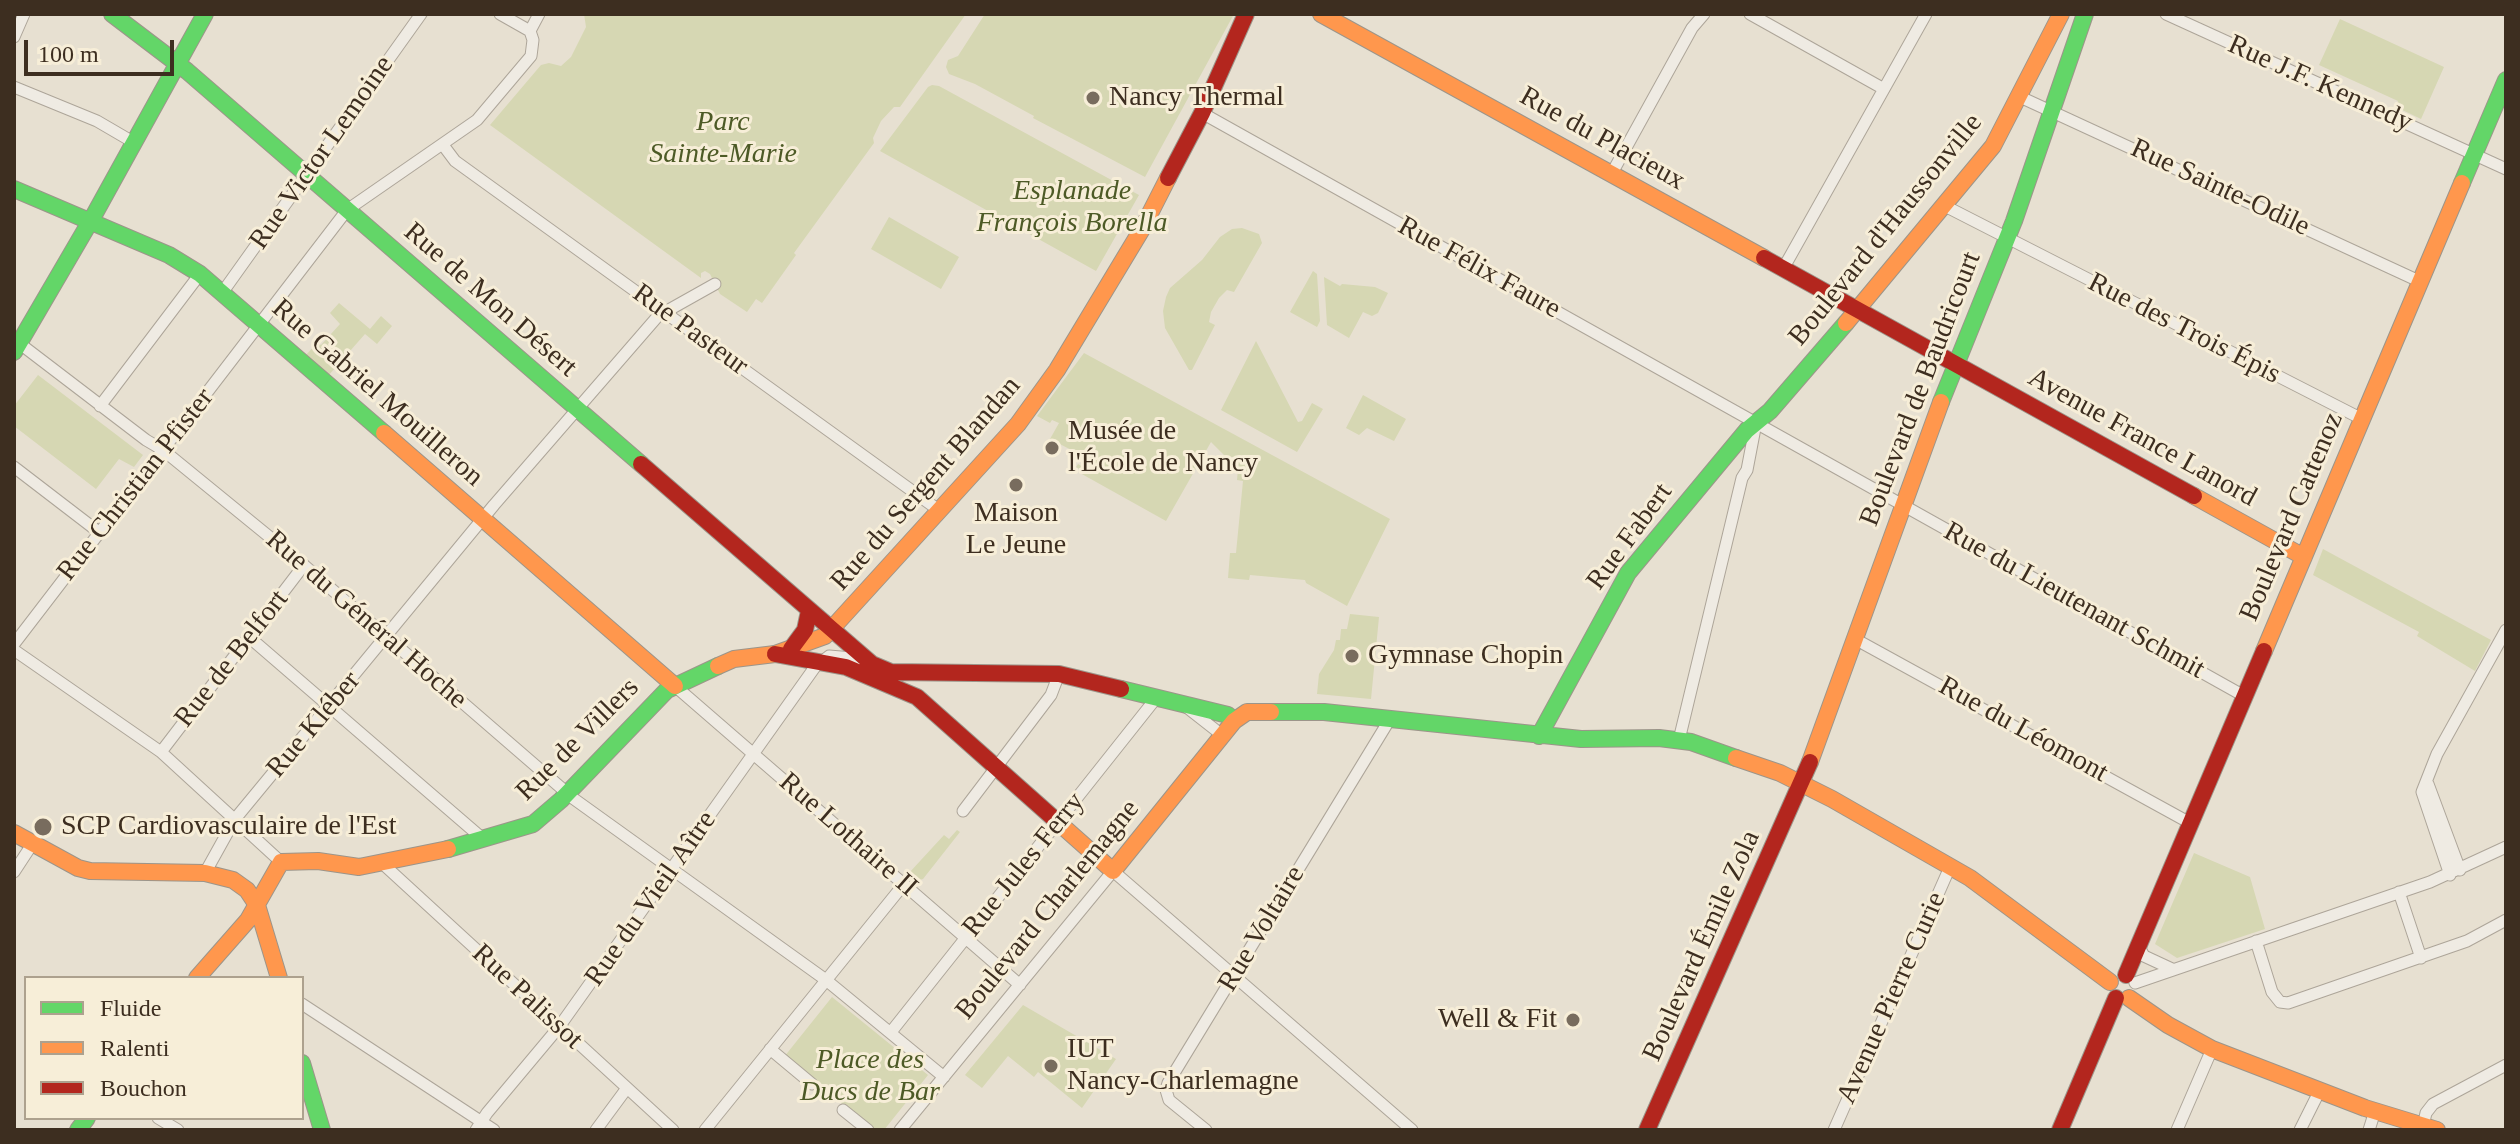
<!DOCTYPE html>
<meta charset="utf-8">
<style>
body{margin:0}
#map{position:relative;width:2520px;height:1144px;overflow:hidden;background:#e7e0d1;font-family:"Times New Roman",serif}
canvas{display:block}
.frame{position:absolute;inset:0;border:16px solid #3d2e20;pointer-events:none}
.legend{position:absolute;left:24px;top:976px;width:280px;height:144px;box-sizing:border-box;background:#f7eed8;border:2px solid #ada18e;margin:0;padding:10px 14px;list-style:none;font-size:24px;color:#3d2e20}
.legend li{display:flex;align-items:center;gap:16px;height:40px}
.legend b{width:40px;border:2px solid #ada18e}
.scale{position:absolute;left:24px;top:40px;width:150px;height:36px;box-sizing:border-box;border:4px solid #3d2e20;border-top:0;padding-left:10px;font-size:24px;line-height:28px;white-space:nowrap;color:#3d2e20;-webkit-text-stroke:6px #f7eed8;paint-order:stroke}
</style>
<div id="map">
<canvas width="2520" height="1144"></canvas>
<div class="frame"></div>
<ul class="legend">
<li><b style="height:10px;background:#63d668"></b>Fluide</li>
<li><b style="height:10px;background:#ff974d"></b>Ralenti</li>
<li><b style="height:10px;background:#b3261e"></b>Bouchon</li>
</ul>
<div class="scale">100 m</div>
</div>
<script>
const ctx = document.querySelector('canvas').getContext('2d');
ctx.lineJoin = 'round';
function fill(path, color) {
  ctx.fillStyle = color;
  ctx.fill(path, 'evenodd');
}
function poly(rows) {
  const path = new Path2D();
  for (const r of rows) {
    path.moveTo(r[0], r[1]);
    for (let i = 2; i < r.length; i += 2) path.lineTo(r[i], r[i + 1]);
  }
  return path;
}
function stroke(path, color, width, dash) {
  ctx.strokeStyle = color;
  ctx.lineWidth = width;
  ctx.lineCap = dash ? 'butt' : 'round';
  ctx.setLineDash(dash || []);
  ctx.stroke(path);
}
function drawText(font, color, halo, rows, align = 'center') {
  ctx.font = font + ' "Times New Roman",serif';
  ctx.lineWidth = 6;
  ctx.setLineDash([]);
  ctx.textBaseline = 'middle';
  ctx.strokeStyle = halo;
  ctx.fillStyle = color;
  for (const [text, x, y, turn = 0] of rows) {
    ctx.save();
    ctx.translate(x, y);
    ctx.rotate((+turn || 0) * Math.PI / 180);
    ctx.textAlign = isNaN(turn) ? turn : align;
    if (halo) ctx.strokeText(text, 0, 0);
    ctx.fillText(text, 0, 0);
    ctx.restore();
  }
}
const green = poly([
 [584,14,966,14,900,107,894,107,881,121,873,138,874,143,794,253,796,255,762,303,756,299,747,312,720,294,710,274,705,271,701,273,701,278,490,125,541,65,549,63,561,66,571,57,586,27],
 [985,14,1234,14,1145,177,1033,118,1034,116,975,84,949,74,946,67,948,60,958,56],
 [2340,19,2444,67,2421,119,2396,107,2398,101,2319,65],
 [932,85,939,86,1139,195,1096,271,880,151,928,87],
 [889,217,959,257,941,289,871,249],
 [1242,228,1259,234,1262,243,1234,292,1227,290,1219,298,1211,312,1209,322,1215,325,1192,370,1189,370,1165,328,1163,311,1166,297,1170,288,1202,260,1220,237,1232,229],
 [1313,271,1317,274,1320,321,1317,327,1290,312],
 [1324,277,1340,286,1342,284,1375,287,1388,293,1378,313,1372,316,1363,312,1349,338,1327,325],
 [339,303,370,329,381,316,392,326,377,344,365,334,328,376,305,356,317,343,321,345,340,324,330,313],
 [1256,341,1298,422,1302,421,1312,403,1323,409,1297,452,1221,410],
 [1084,353,1390,519,1347,606,1306,583,1305,580,1250,575,1249,580,1228,578,1230,553,1236,553,1243,481,1237,480,1239,458,1225,456,1211,442,1166,521,1080,473,1081,470,1076,467,1078,464,1083,467,1087,458,1050,439,1059,423,1052,420,1050,423,1037,416],
 [38,375,143,455,134,467,119,459,96,489,14,426,14,406],
 [1363,395,1406,419,1394,441,1367,428,1359,435,1346,428],
 [2323,549,2491,640,2475,671,2417,636,2419,632,2313,575],
 [1350,614,1379,617,1371,699,1317,694,1319,674,1334,650,1336,640,1340,640,1341,629,1347,629],
 [957,830,960,832,923,879,919,880,909,873,944,835,949,839],
 [2194,853,2250,877,2265,929,2177,958,2155,944],
 [832,997,928,1075,884,1130,874,1130,784,1057],
 [1023,1005,1116,1059,1082,1108,1038,1072,1034,1077,1008,1056,982,1088,965,1075]
]);
const street = poly([
 [500,14,530,31],
 [1750,14,1884,89],
 [2166,14,2506,169],
 [530,31,539,14],
 [14,37,24,14],
 [14,87,97,121,133,142],
 [2018,96,2421,282],
 [1202,113,2244,696],
 [443,145,455,161,940,511],
 [1612,173,1692,28,1704,14],
 [1945,206,2362,419],
 [1783,269,1926,14],
 [222,293,421,14],
 [19,343,146,440,163,450,299,561,574,799,826,980,944,1077],
 [100,406,200,274],
 [14,467,100,533],
 [249,637,483,839],
 [1855,639,2190,823],
 [14,644,347,210,477,120,531,56,533,40,530,31],
 [14,650,161,752,281,862],
 [675,686,1020,985],
 [1185,706,1222,735],
 [1679,740,1742,478,1747,470,1756,423],
 [161,752,304,565],
 [2428,784,2460,870],
 [963,811,1051,695,1059,674],
 [383,864,673,1130],
 [14,872,33,843],
 [205,873,235,819,494,505,658,316,715,284],
 [2450,875,2422,792,2437,754,2506,630],
 [2399,892,2421,958],
 [2256,941,2272,992,2280,1002,2288,1003,2467,941,2506,920],
 [2139,947,2144,956,2172,969],
 [2135,983,2430,882,2506,847],
 [302,1004,494,1130],
 [891,1032,1157,697],
 [770,1049,812,1084],
 [843,1110,868,1130],
 [158,1118,178,1130],
 [2423,1126,2426,1113,2433,1104,2506,1065],
 [476,1130,487,1113,559,1027,815,667,829,656,864,659],
 [596,1130,627,1088],
 [705,1130,904,884],
 [900,1130,1113,871,1412,1130],
 [1206,1130,1169,1100,1166,1090,1168,1083,1390,719],
 [1834,1130,1950,867],
 [2177,1130,2212,1049],
 [2300,1130,2319,1092],
 [2369,1130,2375,1111]
]);
const fast = poly([
 [112,14,187,71,641,464],
 [2462,183,2506,80],
 [14,189,169,255,200,274,384,433],
 [14,352,94,215,205,14],
 [1941,402,2014,221,2085,14],
 [1121,689,1228,715,1234,721],
 [1271,712,1324,712,1581,739,1659,738,1691,742,1736,758],
 [1539,736,1628,573,1747,430,1770,411,1846,323],
 [448,849,533,824,561,800,667,690,718,666],
 [302,1063,322,1130],
 [78,1130,87,1118]
]);
const slow = poly([
 [1321,14,1764,258],
 [1846,323,1993,146,2061,14],
 [384,433,675,686],
 [2194,496,2304,557],
 [2264,651,2462,183],
 [718,666,734,659,775,654,825,636,1018,424,1057,370,1142,229,1168,178],
 [1736,758,1780,773,1832,799,1970,878,2110,982],
 [1810,762,1941,402],
 [1060,824,1113,871,1234,721,1247,712,1271,712],
 [14,833,78,868,90,871,205,873,233,880,247,890,257,905,279,978],
 [197,978,248,920,281,862,318,861,359,867,448,849],
 [2129,998,2168,1025,2212,1049,2365,1108,2437,1130]
]);
const jam = poly([
 [1168,178,1202,113,1246,14],
 [1764,258,2194,496],
 [641,464,872,664,891,672,1059,674,1121,689],
 [791,649,805,630,809,611],
 [775,654,846,667,917,697,1060,824],
 [2126,975,2264,651],
 [1647,1130,1810,762],
 [2060,1130,2116,998]
]);
const markers = [
 [1093,98,8,"#786c5e"],
 [1052,448,8,"#786c5e"],
 [1016,485,8,"#786c5e"],
 [1352,656,8,"#786c5e"],
 [43,827,10,"#786c5e"],
 [1573,1020,8,"#786c5e"],
 [1051,1066,8,"#786c5e"]
];
const streetNames = [
 ["Rue J.F. Kennedy",2320,84,24],
 ["Rue du Placieux",1602,139,29],
 ["Rue Victor Lemoine",322,153,-55],
 ["Rue Sainte-Odile",2220,188,25],
 ["Boulevard d'Haussonville",1886,230,-51],
 ["Rue Félix Faure",1479,268,29],
 ["Rue de Mon Désert",490,300,41],
 ["Rue des Trois Épis",2184,329,27],
 ["Rue Pasteur",690,330,36],
 ["Boulevard de Baudricourt",1921,389,-69],
 ["Rue Gabriel Mouilleron",377,393,41],
 ["Avenue France Lanord",2142,438,29],
 ["Rue du Sergent Blandan",926,484,-49],
 ["Rue Christian Pfister",136,485,-52],
 ["Boulevard Cattenoz",2292,517,-67],
 ["Rue Fabert",1630,537,-54],
 ["Rue du Lieutenant Schmit",2074,601,29],
 ["Rue du Général Hoche",366,620,41],
 ["Rue de Belfort",232,659,-52],
 ["Rue Kléber",314,725,-50],
 ["Rue du Léomont",2023,730,29],
 ["Rue de Villers",578,740,-45],
 ["Rue Lothaire II",848,835,41],
 ["Rue Jules Ferry",1024,865,-51],
 ["Rue du Vieil Aître",651,899,-55],
 ["Boulevard Charlemagne",1048,910,-51],
 ["Rue Voltaire",1262,929,-59],
 ["Boulevard Émile Zola",1702,946,-66],
 ["Rue Palissot",527,997,43],
 ["Avenue Pierre Curie",1892,998,-66]
];
const poiNames = [
 ["Nancy Thermal",1109,98],
 ["Musée de",1068,432],
 ["l'École de Nancy",1068,464],
 ["Maison",1016,514,"center"],
 ["Le Jeune",1016,546,"center"],
 ["Gymnase Chopin",1368,656],
 ["SCP Cardiovasculaire de l'Est",61,827],
 ["Well & Fit",1557,1020,"right"],
 ["IUT",1067,1050],
 ["Nancy-Charlemagne",1067,1082]
];
const parkNames = [
 ["Parc",723,123],
 ["Sainte-Marie",723,155],
 ["Esplanade",1072,192],
 ["François Borella",1072,224],
 ["Place des",870,1061],
 ["Ducs de Bar",870,1093]
];
fill(green, '#d6d7b3');
stroke(street, '#ada599', 13);
stroke(fast, '#9c958a', 18);
stroke(slow, '#9c958a', 18);
stroke(jam, '#9c958a', 18);
stroke(street, '#efebe3', 11);
stroke(fast, '#63d668', 16);
stroke(slow, '#ff974d', 16);
stroke(jam, '#b3261e', 16);
for (const [x, y, r, color] of markers) {
  const dot = new Path2D();
  dot.arc(x, y, r, 0, 2 * Math.PI);
  ctx.fillStyle = color;
  ctx.fill(dot);
  stroke(dot, '#f7eed8', 3);
}
drawText('28px', '#3d2e20', '#f7eed8', streetNames);
drawText('28px', '#3d2e20', '#f7eed8', poiNames, 'left');
drawText('italic 28px', '#4d5a26', '#f7eed8', parkNames);
</script>
